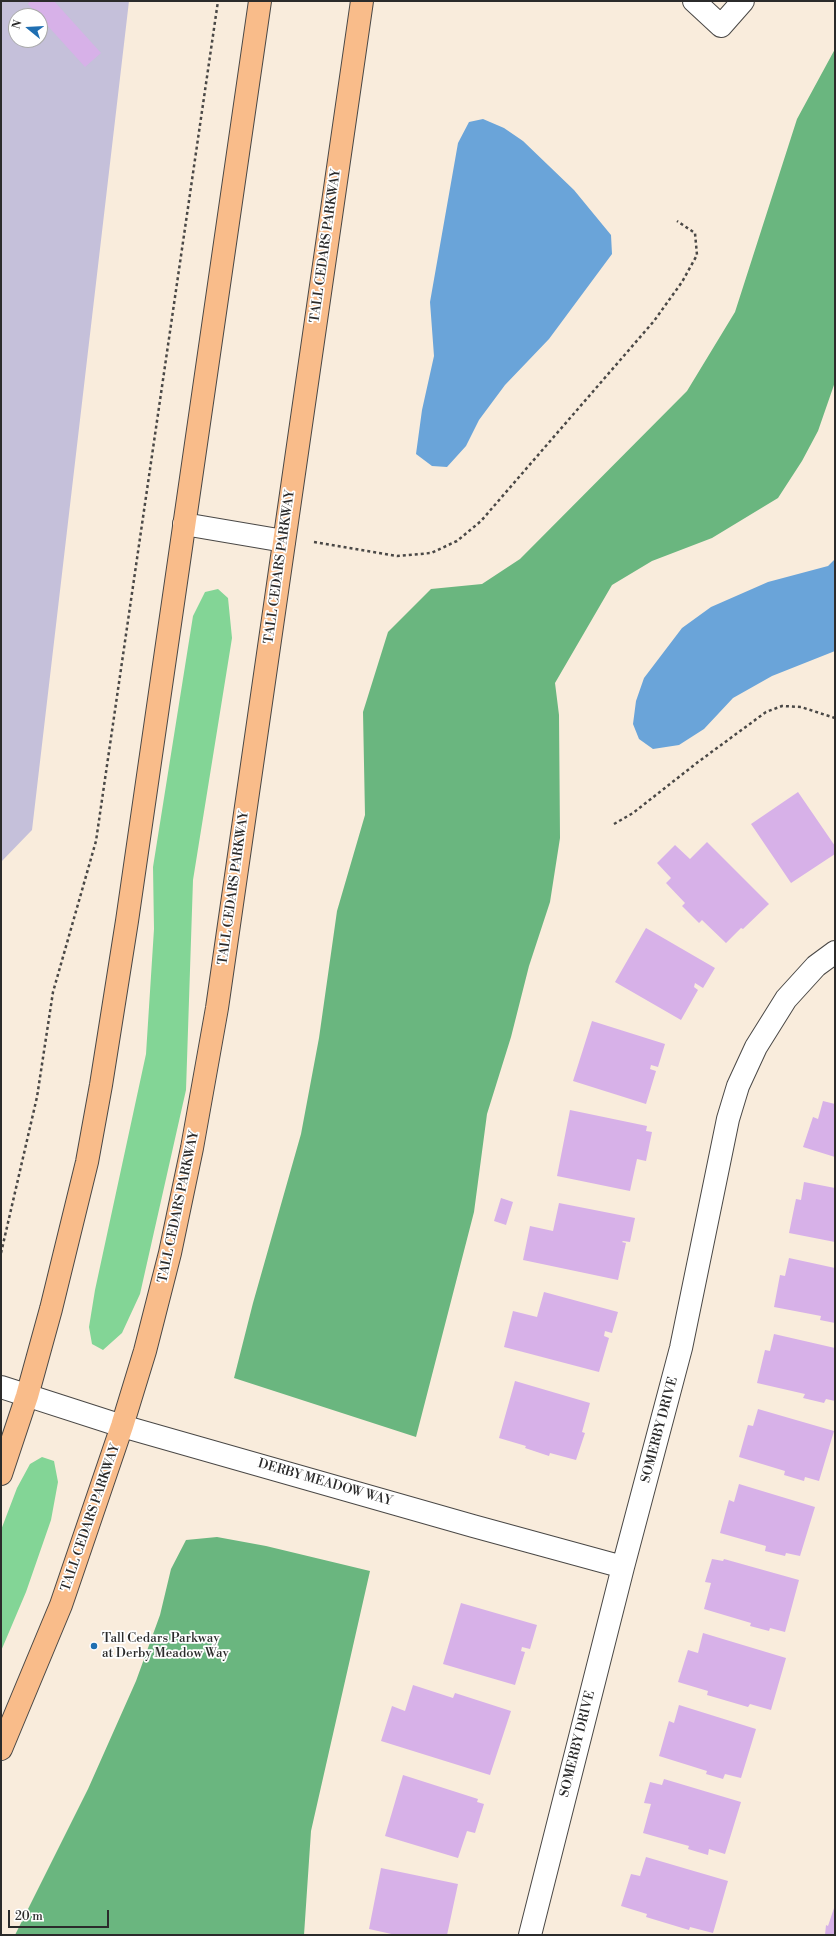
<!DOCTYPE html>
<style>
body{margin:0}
#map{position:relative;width:836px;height:1936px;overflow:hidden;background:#f9ecdc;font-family:"Libre Bodoni",serif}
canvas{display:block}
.frame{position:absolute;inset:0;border:2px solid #2b2b2b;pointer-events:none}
.north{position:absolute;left:8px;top:8px;width:40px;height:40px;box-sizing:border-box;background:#fff;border:1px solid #aaa;border-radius:50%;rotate:288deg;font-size:11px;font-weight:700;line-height:16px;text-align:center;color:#2b2b2b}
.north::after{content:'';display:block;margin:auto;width:14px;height:18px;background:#1f6fb2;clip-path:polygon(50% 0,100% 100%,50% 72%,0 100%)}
.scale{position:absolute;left:8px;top:1910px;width:101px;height:18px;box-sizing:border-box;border:2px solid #2b2b2b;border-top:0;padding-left:5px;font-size:12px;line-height:14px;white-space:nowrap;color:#2b2b2b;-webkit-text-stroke:3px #fff;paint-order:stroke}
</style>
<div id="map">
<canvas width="836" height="1936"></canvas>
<div class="frame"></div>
<div class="north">N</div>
<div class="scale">20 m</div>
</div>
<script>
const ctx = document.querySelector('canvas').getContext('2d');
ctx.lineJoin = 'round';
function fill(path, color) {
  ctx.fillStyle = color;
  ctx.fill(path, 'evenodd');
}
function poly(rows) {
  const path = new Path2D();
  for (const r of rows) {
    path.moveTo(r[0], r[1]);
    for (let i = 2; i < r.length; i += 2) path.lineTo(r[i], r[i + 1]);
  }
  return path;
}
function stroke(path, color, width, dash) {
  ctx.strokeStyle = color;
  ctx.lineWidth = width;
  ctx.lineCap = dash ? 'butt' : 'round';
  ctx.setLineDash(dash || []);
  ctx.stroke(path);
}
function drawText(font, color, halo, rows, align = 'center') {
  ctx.font = font + ' "Libre Bodoni",serif';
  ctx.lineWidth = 3.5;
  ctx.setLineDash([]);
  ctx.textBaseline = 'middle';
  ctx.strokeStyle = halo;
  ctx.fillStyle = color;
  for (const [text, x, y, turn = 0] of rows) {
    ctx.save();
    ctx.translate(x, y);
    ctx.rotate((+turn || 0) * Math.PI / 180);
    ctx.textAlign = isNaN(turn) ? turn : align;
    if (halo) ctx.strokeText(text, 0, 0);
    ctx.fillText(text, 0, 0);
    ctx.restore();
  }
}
const industrial = poly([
 [1,1,129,1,32,830,1,862],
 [16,16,40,16,40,40,16,40]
]);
const green = poly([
 [218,589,228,598,232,638,193,880,186,1090,140,1294,122,1333,103,1350,92,1344,89,1327,95,1290,146,1054,154,929,153,867,193,616,205,592],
 [42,1457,54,1461,58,1482,51,1520,26,1592,1,1651,1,1530,17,1488,30,1464]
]);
const forest = poly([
 [835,49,835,382,818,431,802,461,778,498,712,538,652,561,612,585,555,683,559,715,560,838,550,902,529,966,511,1037,487,1114,474,1212,416,1437,234,1378,253,1303,301,1134,319,1038,337,911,365,815,363,712,388,632,431,589,482,584,520,559,687,391,735,312,797,119],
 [217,1537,266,1546,370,1571,311,1831,304,1935,15,1935,88,1789,136,1681,160,1615,171,1569,186,1540]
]);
const water = poly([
 [483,119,504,128,523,141,574,190,611,235,612,254,549,339,505,385,479,420,466,446,447,467,432,466,416,454,422,410,434,356,430,302,458,143,469,122],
 [835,559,835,651,772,676,733,698,704,729,679,745,653,749,639,739,633,724,636,701,644,678,682,628,711,607,768,582,828,566]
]);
const building = poly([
 [30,1,54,1,101,53,85,67,28,4],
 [798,792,835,846,835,854,791,883,751,824],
 [707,842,769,904,743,929,741,928,726,943,702,920,699,923,682,906,685,903,666,883,671,878,657,863,675,845,690,859],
 [646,928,715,968,703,988,695,983,694,987,698,990,681,1020,615,982],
 [592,1021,665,1044,658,1067,651,1065,650,1069,656,1071,646,1104,573,1081],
 [823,1101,835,1104,835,1157,803,1147,813,1117,818,1119],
 [570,1110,647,1126,646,1131,652,1132,646,1161,637,1159,630,1191,557,1176],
 [804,1182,835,1188,835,1242,789,1233,796,1199,801,1200],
 [501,1198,513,1202,506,1225,494,1221],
 [559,1203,635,1218,630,1242,623,1241,622,1242,626,1243,618,1280,523,1260,530,1226,553,1231],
 [789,1258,835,1268,835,1323,820,1320,821,1316,774,1307,780,1275,785,1276],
 [544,1292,618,1312,612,1333,605,1331,604,1336,609,1338,599,1372,504,1347,513,1311,537,1317],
 [774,1334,835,1348,835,1401,826,1399,824,1403,803,1398,805,1394,757,1383,765,1350,770,1351],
 [515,1381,590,1403,582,1432,585,1433,576,1460,550,1453,549,1456,525,1448,526,1446,499,1438],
 [758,1409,834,1431,819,1481,805,1477,804,1481,784,1475,785,1471,739,1457,748,1425,753,1426],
 [739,1484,815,1507,800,1556,786,1553,785,1556,765,1551,766,1546,720,1533,729,1500,734,1502],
 [712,1559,723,1561,724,1559,799,1580,785,1632,770,1628,769,1631,750,1626,751,1623,704,1609,711,1583,705,1582],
 [461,1603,537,1625,530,1649,522,1647,521,1651,525,1652,515,1685,443,1664],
 [703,1633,786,1658,771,1710,750,1704,748,1707,707,1695,708,1691,678,1682,688,1650,698,1653],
 [413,1685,453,1698,455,1693,511,1711,490,1775,381,1741,392,1706,405,1711],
 [679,1705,756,1729,741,1778,725,1774,723,1779,706,1774,707,1771,659,1756,669,1721,674,1723],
 [403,1775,478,1799,477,1802,484,1804,475,1833,467,1831,458,1858,385,1836],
 [664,1779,741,1802,725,1854,709,1849,708,1855,688,1849,689,1846,643,1833,651,1804,644,1803,650,1782,662,1785],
 [646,1857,728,1881,713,1933,690,1927,689,1930,646,1917,647,1914,621,1906,631,1874,640,1876],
 [381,1868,458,1884,447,1935,396,1935,369,1929],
 [835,1905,835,1935,825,1935,826,1925,828,1926]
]);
const path = poly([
 [314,542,397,556,431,553,457,541,481,521,654,321,682,282,697,255,695,233,677,221],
 [614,824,633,813,698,762,766,712,782,706,801,707,835,718],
 [1,1253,37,1097,53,992,96,841,218,1]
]);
const minor = poly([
 [694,1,721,26,743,1],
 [184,524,284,541],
 [1,1387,122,1426,473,1526,623,1567],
 [530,1935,623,1567,681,1348,728,1119,738,1086,756,1047,786,999,816,966,835,952]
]);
const major = poly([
 [1,1474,27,1396,51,1309,87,1162,101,1085,127,921,260,1],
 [1,1749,61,1605,122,1426,145,1351,170,1253,192,1148,217,1008,362,1]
]);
const markers = [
 [94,1646,4,"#1f6fb2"]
];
const streetNames = [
 ["TALL CEDARS PARKWAY",326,246,-82],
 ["TALL CEDARS PARKWAY",280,567,-82],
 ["TALL CEDARS PARKWAY",234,888,-82],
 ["TALL CEDARS PARKWAY",179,1207,-78],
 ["SOMERBY DRIVE",660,1430,-75],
 ["DERBY MEADOW WAY",325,1483,16],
 ["TALL CEDARS PARKWAY",91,1518,-71],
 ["SOMERBY DRIVE",578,1744,-76]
];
const poiNames = [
 ["Tall Cedars Parkway",102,1639],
 ["at Derby Meadow Way",102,1654]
];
fill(industrial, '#c5c0da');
fill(green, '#83d596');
fill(forest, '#6ab67f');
fill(water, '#6aa4d9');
fill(building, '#d7b1e8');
stroke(minor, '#4a4846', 24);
stroke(major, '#4a4846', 24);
stroke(path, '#4a4846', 2.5, [3, 3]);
stroke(minor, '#fff', 22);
stroke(major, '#f9bc8a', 22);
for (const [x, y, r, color] of markers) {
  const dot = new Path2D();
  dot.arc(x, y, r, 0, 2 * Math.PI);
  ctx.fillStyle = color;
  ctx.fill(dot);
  stroke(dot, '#fff', 1.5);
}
drawText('13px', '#2b2b2b', '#fff', streetNames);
drawText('13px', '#2b2b2b', '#fff', poiNames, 'left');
</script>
